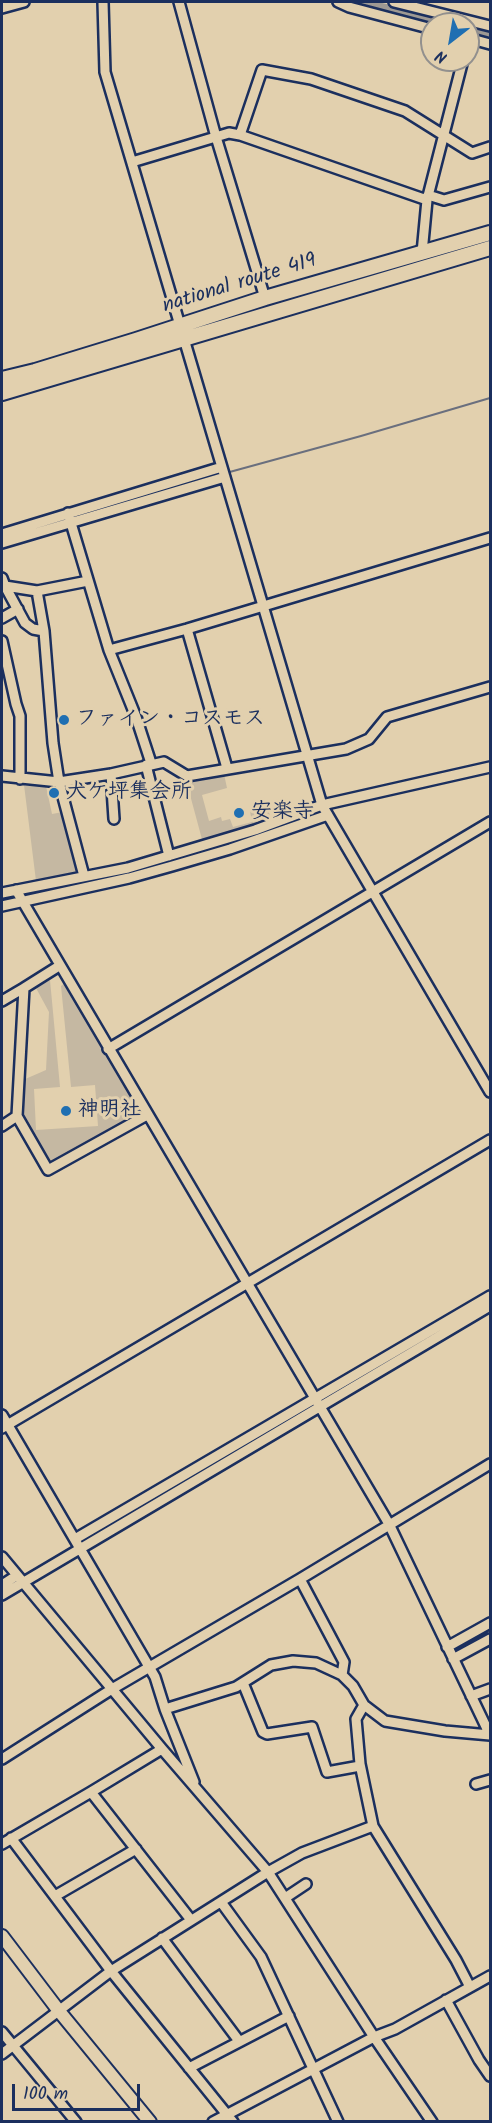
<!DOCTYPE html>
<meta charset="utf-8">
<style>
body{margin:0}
#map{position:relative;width:492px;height:2123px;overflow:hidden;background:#e2d0ae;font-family:Kalam,sans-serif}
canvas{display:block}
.frame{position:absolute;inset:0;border:3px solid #1b2f5e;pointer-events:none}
.north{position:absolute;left:420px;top:12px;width:60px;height:60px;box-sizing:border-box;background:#e2d0ae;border:2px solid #92908e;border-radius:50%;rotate:211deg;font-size:16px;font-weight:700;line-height:24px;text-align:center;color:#1b2f5e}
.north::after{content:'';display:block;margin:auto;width:21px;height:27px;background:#1f6fb2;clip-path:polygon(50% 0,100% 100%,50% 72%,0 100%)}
.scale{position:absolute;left:12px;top:2084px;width:128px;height:27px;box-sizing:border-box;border:3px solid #1b2f5e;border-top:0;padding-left:8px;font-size:18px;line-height:21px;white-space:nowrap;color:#1b2f5e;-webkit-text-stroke:4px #e2d0ae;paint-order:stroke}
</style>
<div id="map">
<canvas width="492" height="2123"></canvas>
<div class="frame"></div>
<div class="north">N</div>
<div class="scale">100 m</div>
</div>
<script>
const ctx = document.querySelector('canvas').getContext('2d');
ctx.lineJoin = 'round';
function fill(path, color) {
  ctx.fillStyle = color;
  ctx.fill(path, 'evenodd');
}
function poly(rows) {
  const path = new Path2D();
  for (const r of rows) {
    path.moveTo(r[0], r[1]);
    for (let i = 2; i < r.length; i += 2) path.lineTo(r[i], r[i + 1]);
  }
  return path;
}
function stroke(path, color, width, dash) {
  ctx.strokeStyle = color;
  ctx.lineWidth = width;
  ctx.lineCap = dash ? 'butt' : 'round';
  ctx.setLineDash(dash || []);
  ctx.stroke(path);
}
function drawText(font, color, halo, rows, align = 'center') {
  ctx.font = font + ' Kalam,"Klee One",sans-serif';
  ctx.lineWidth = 6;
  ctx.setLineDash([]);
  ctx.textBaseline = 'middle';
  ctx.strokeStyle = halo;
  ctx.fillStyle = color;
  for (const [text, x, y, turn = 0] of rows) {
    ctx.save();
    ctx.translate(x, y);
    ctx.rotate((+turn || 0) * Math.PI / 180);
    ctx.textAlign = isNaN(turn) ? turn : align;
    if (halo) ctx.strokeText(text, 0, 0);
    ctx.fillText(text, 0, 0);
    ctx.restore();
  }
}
const green = poly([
 [224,774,227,788,202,795,209,821,221,817,222,821,230,819,233,827,252,822,250,811,267,807,271,818,203,843,186,780],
 [24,785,46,786,52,814,63,812,79,871,36,881],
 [50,980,60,1087,34,1089,36,1130,98,1126,95,1085,71,1087,61,986,65,983,141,1113,50,1165,21,1116,23,1080,46,1070,49,1012,36,988]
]);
const stream = poly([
 [226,473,361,436,490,398]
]);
const canal = poly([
 [359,2,450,24],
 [468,28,490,34]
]);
const minor = poly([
 [103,2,105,72,322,805,490,1092],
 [179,2,216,137,265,298],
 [338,2,349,7,432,29],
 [394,2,490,26],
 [2,8,24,2],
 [468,38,490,44],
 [240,135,262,70,311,79,405,111,472,153,490,147],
 [132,162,229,133,240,135,427,200],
 [428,195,444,200,490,187],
 [422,253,427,200,463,60],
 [68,513,109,650,136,717,151,763],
 [2,534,222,467],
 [2,543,225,477],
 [2,578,5,586,37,591],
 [5,586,25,623,33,629,44,631],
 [2,618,18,609],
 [187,629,227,768],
 [2,641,16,704,20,716,20,779],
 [109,650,187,629,490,538],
 [146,765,169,856],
 [111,774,114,819],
 [2,776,59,782,111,774,164,762,187,776,346,749,369,739,387,717,490,687],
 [84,876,59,782,53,743,44,631,37,591,88,581],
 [2,893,128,868,255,830,322,805,490,767],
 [2,906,129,878,172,866,230,849,328,815],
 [2,1001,24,988],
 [108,1049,490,822],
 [17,1116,48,1170,147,1115],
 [2,1126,17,1116,24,988,59,966],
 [2,1415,155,1677,165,1709,236,1687,271,1665,293,1661,316,1663,342,1675,353,1686,364,1705,385,1721,445,1731,490,1735,389,1524,16,890],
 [2,1428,490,1140],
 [75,1539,490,1296],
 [2,1557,162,1749,268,1872,374,2037,432,2122],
 [300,1579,344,1662,342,1675],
 [2,1585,16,1576],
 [2,1595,490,1306],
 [447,1647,490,1623],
 [453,1659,490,1639],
 [243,1683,263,1732,267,1734,312,1727,327,1772,360,1766],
 [471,1696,490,1689],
 [364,1705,356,1719,360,1764,373,1826,456,1960,470,1987],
 [165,1709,194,1782],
 [2,1759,112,1689,300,1579,490,1464],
 [476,1784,490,1780],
 [91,1792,191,1920],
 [11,1838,111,1971,233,2122],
 [2,1844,91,1792,162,1749],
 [55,1896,136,1849],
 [285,1898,306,1884],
 [221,1902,261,1957,338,2122],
 [162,1938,239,2041],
 [446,2000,479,2060,490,2076],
 [2,2032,76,2122],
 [2,2054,111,1971,268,1872,302,1853,373,1826],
 [189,2068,289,2016],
 [213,2122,374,2037,395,2029,490,1976]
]);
const major = poly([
 [2,1936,59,2011,150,2122]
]);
const highway = poly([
 [2,379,35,371,136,340,265,298,490,233],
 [2,393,490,248]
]);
const markers = [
 [64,720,6,"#1f6fb2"],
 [54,793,6,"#1f6fb2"],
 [239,813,6,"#1f6fb2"],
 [66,1111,6,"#1f6fb2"]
];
const streetNames = [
 ["national route 419",240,285,-17]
];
const poiNames = [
 ["ファイン・コスモス",76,720],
 ["犬ケ坪集会所",66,793],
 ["安楽寺",251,813],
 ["神明社",78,1111]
];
fill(green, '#c5b8a2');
stroke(stream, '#6a6f7e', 2);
stroke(canal, '#9e9993', 9);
stroke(minor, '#1b2f5e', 14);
stroke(major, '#1b2f5e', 16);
stroke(highway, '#1b2f5e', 18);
stroke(minor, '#e2d0ae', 9);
stroke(major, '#e2d0ae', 12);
stroke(highway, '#e2d0ae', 14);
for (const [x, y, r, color] of markers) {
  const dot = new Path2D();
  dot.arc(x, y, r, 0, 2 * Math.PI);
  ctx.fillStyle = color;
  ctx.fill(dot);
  stroke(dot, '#e2d0ae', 2);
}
drawText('21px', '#1b2f5e', '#e2d0ae', streetNames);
drawText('bold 21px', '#1b2f5e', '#e2d0ae', poiNames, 'left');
</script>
